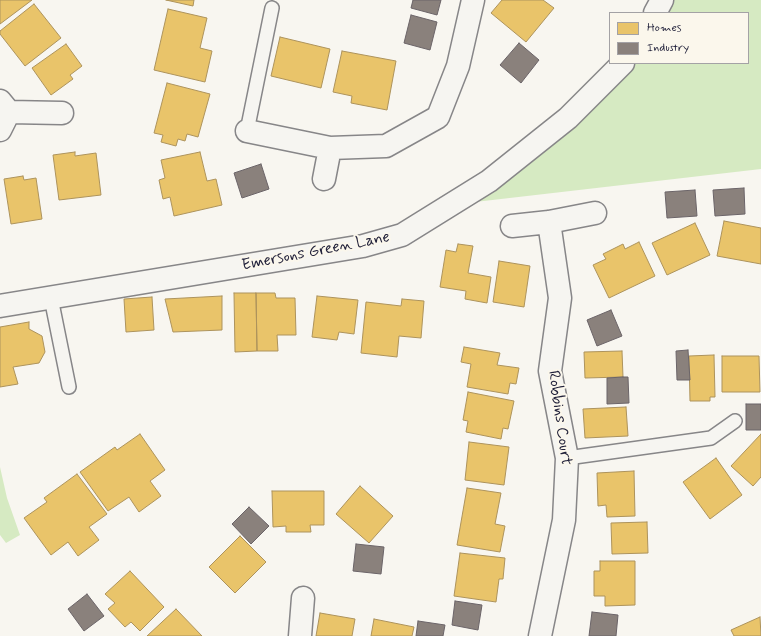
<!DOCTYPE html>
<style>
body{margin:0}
#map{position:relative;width:761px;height:636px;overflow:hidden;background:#f8f6f0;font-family:Mynerve,sans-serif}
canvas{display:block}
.legend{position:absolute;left:609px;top:12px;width:140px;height:52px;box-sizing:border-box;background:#fbf7ec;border:1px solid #a4a2a5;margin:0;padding:5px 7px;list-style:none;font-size:12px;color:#22223b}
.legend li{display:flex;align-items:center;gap:8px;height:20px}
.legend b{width:20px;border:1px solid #a4a2a5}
</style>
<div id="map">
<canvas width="761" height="636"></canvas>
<ul class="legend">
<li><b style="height:11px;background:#e9c46a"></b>Homes</li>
<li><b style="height:11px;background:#8a817c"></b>Industry</li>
</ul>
</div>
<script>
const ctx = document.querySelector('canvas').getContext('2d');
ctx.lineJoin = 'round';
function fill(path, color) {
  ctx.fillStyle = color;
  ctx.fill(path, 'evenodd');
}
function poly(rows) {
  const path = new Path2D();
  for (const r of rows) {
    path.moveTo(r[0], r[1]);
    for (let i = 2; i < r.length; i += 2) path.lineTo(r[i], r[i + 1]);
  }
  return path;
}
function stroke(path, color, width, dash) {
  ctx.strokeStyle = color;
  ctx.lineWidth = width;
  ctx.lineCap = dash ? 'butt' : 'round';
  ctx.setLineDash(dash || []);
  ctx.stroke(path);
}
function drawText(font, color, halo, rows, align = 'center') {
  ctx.font = font + ' Mynerve,sans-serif';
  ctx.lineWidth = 4;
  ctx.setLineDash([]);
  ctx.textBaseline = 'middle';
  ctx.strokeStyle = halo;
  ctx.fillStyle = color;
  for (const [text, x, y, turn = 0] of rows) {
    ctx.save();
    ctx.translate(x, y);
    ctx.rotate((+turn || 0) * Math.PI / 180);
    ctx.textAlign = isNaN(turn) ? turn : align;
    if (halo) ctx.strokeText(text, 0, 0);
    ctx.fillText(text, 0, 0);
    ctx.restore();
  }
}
const green = poly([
 [672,0,761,0,761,169,475,202,632,67,634,63,748,63,748,13,664,13],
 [0,467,7,498,20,535,6,543,0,535]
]);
const homes = poly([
 [0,0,32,0,0,24,0,0],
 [166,0,194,0,193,6,166,0],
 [502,0,543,0,554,8,526,42,491,13,502,0],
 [34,4,61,38,25,66,0,34,0,31,34,4],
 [168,9,207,18,200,48,212,51,205,82,154,70,168,9],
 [280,37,330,49,321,88,271,76,280,37],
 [66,44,82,66,70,75,73,79,51,95,32,68,66,44],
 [342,51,396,61,387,110,351,103,352,96,333,92,342,51],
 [167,83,210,94,198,137,187,134,185,141,178,139,176,146,161,142,163,135,154,133,167,83],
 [75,152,75,156,96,153,101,195,59,200,53,155,75,152],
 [200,152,207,181,216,179,222,205,174,216,170,197,163,199,159,180,165,178,161,160,200,152],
 [23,176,24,180,36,178,42,219,11,224,4,179,23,176],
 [724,221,761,228,761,264,717,256,724,221],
 [695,223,710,255,667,275,652,243,695,223],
 [639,242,655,276,609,298,593,265,606,259,603,254,623,244,625,249,639,242],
 [458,244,473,246,468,273,491,277,487,303,465,299,466,291,440,287,446,250,456,252,458,244],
 [499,261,530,266,524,307,493,302,499,261],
 [234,293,256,293,257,351,235,352,234,293],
 [256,293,275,293,276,298,295,298,296,335,277,335,278,351,257,351,256,293],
 [222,296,222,330,173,332,165,299,222,296],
 [317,296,358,300,354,334,339,332,337,340,312,337,317,296],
 [152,297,154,330,126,332,124,299,152,297],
 [402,299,424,301,421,338,399,336,397,357,361,353,366,302,401,306,402,299],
 [29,322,29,329,42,336,45,352,39,363,13,367,18,384,0,387,0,327,29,322],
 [464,347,500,353,497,365,519,368,516,384,510,383,508,394,467,387,471,364,461,362,464,347],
 [622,351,623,377,585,378,584,352,622,351],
 [714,355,715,397,710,397,710,401,690,401,689,356,714,355],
 [722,356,759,356,760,392,722,392,722,356],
 [468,392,514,401,508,429,503,428,501,439,466,432,468,421,463,420,468,392],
 [626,407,628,436,585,438,583,409,626,407],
 [140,434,165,470,150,481,161,496,139,512,129,497,108,511,80,472,115,447,117,450,140,434],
 [761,434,761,477,753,486,731,466,761,434],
 [469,442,509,447,504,485,465,480,469,442],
 [716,458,742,495,710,519,683,482,716,458],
 [634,471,635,516,607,517,606,505,598,506,597,473,634,471],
 [77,474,107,514,89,527,99,540,78,556,68,542,51,555,24,518,47,502,44,498,77,474],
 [360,486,393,516,369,543,336,514,360,486],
 [467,488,501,493,495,524,505,526,500,552,457,545,467,488],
 [272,491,324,491,324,525,310,525,311,532,286,532,286,526,273,527,272,491],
 [647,522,648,553,612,554,611,523,647,522],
 [240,536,266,562,235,593,209,567,240,536],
 [460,553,505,558,503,579,499,579,496,602,454,596,460,553],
 [600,561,635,561,635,605,605,606,605,596,594,596,594,571,600,571,600,561],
 [130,571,164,607,140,631,131,622,125,627,108,609,115,603,105,594,130,571],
 [176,609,202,636,147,636,176,609],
 [320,613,355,619,352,636,316,636,320,613],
 [760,617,761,636,734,636,731,630,760,617],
 [374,619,414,627,412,636,371,636,374,619]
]);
const industry = poly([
 [413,0,441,0,437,15,411,8,413,0],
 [411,15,437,22,430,50,404,43,411,15],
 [519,43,539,60,521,83,500,65,519,43],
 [261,164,269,189,242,198,234,173,261,164],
 [744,188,745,214,715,216,713,190,744,188],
 [695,190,697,216,667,218,665,192,695,190],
 [611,310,622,336,597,346,587,320,611,310],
 [688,350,690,380,677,380,676,351,688,350],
 [623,377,628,377,629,403,607,404,607,378,623,377],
 [746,404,761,404,761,430,746,430,746,404],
 [249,507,269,526,251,544,232,524,249,507],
 [356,544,384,547,381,574,353,571,356,544],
 [87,594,104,616,84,631,68,609,87,594],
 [455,601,482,605,478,630,452,625,455,601],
 [592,612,618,615,616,636,589,636,592,612],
 [418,621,445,625,443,636,416,636,418,621]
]);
const lane = poly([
 [247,131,272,8],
 [51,298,69,387],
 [567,458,711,438,735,421]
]);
const street = poly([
 [655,13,662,0],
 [0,101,9,112,62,113],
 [0,130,9,112],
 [247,131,330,148,386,146,438,117,458,66,473,0],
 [324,179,330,148],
 [512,226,549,222,595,213],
 [0,306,363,246,402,235,489,181,568,118,623,63],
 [300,636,303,598],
 [540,636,564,520,567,458,550,371,560,298,549,222]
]);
const streetNames = [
 ["Emersons Green Lane",316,252,-11],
 ["Robbins Court",559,418,82]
];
fill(green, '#d6eac2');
fill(homes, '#e9c46a');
stroke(homes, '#ad935c', 1);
fill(industry, '#8a817c');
stroke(industry, '#6b6468', 1);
stroke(lane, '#878688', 16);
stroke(street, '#878688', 25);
stroke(lane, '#f6f5f1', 13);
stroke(street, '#f6f5f1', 22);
drawText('16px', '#22223b', '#fbf7ec', streetNames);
</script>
